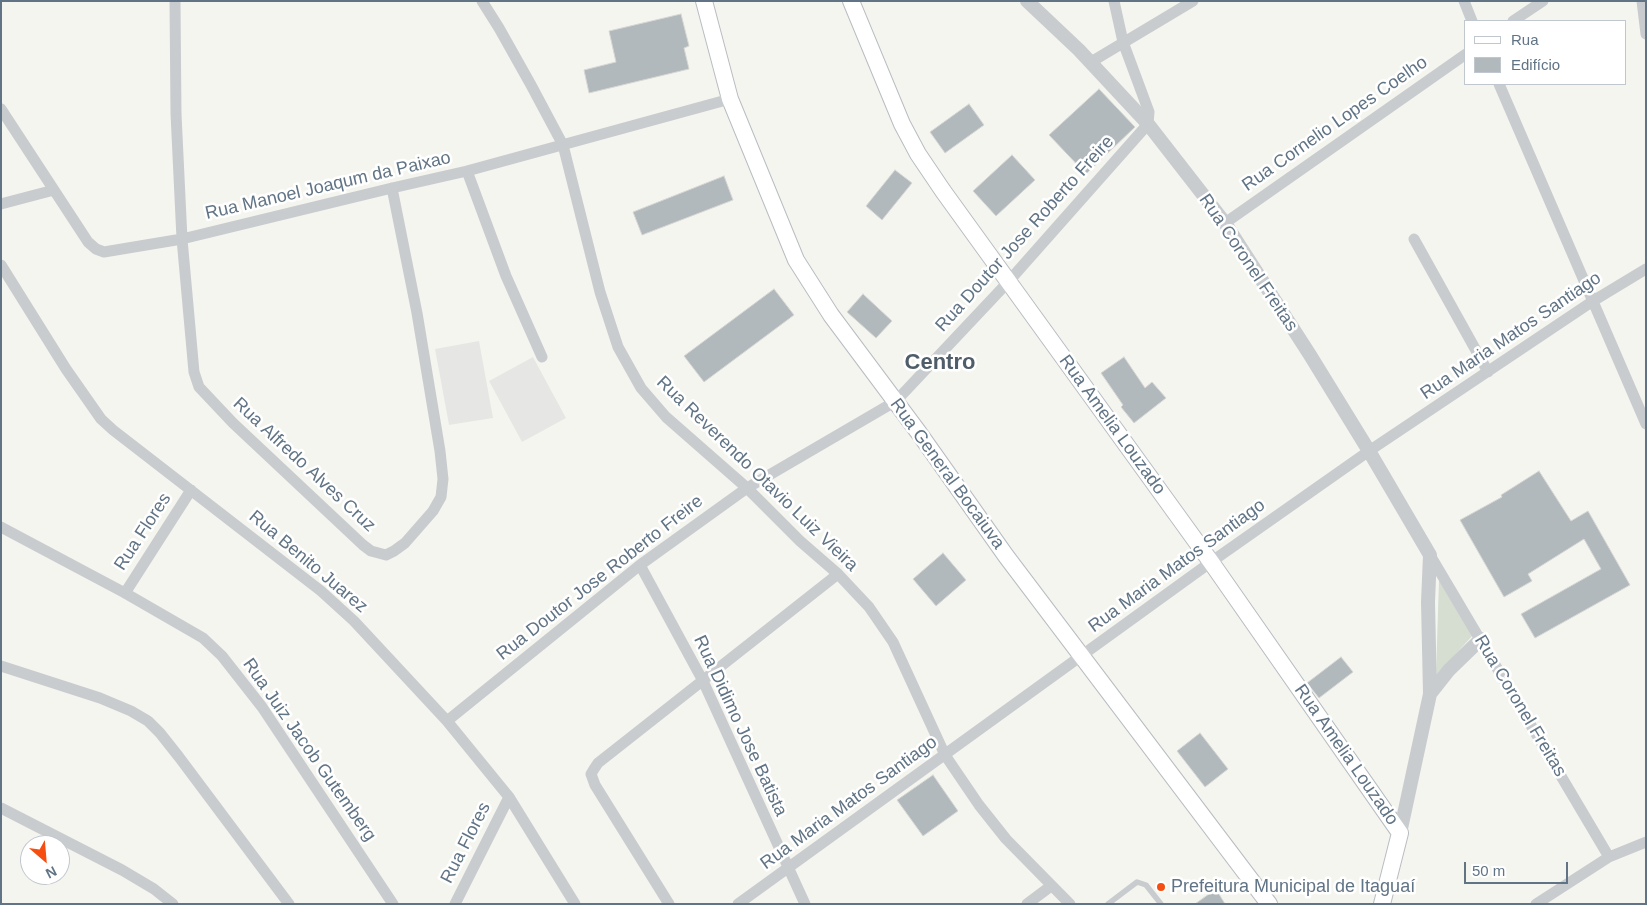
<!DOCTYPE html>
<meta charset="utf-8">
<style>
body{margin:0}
#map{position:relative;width:1647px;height:905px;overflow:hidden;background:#f5f5f0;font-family:Arial,sans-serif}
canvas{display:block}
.frame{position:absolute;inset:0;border:2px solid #617485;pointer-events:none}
.legend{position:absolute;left:1464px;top:20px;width:162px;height:65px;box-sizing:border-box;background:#fff;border:1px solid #c0c7ce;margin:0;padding:6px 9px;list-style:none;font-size:15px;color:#617485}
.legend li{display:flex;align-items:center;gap:10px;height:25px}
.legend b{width:25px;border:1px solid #c0c7ce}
.north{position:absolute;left:20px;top:835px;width:50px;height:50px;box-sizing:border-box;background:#fff;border:1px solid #c0c7ce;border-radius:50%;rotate:153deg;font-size:14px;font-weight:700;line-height:20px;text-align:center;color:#617485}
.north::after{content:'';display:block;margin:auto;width:18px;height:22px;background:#f64e10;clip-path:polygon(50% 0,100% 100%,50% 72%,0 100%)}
.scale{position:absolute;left:1464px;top:862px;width:104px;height:22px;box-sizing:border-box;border:2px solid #617485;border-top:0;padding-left:6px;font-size:15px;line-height:18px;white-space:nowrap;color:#617485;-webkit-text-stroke:4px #fff;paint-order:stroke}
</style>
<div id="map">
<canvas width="1647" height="905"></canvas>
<div class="frame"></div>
<ul class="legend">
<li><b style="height:6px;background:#fff"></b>Rua</li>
<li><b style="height:14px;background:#b1b9bd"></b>Edifício</li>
</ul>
<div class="north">N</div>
<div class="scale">50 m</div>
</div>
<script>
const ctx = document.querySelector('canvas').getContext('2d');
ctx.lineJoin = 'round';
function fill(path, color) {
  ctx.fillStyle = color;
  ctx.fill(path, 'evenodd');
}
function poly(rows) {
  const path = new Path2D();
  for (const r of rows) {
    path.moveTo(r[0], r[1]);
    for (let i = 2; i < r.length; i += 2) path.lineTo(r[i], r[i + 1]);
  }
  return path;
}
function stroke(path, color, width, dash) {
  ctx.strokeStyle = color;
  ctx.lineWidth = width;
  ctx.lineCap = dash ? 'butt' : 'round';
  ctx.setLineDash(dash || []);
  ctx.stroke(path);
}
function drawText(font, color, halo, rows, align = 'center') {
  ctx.font = font + ' Arial,sans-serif';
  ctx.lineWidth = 5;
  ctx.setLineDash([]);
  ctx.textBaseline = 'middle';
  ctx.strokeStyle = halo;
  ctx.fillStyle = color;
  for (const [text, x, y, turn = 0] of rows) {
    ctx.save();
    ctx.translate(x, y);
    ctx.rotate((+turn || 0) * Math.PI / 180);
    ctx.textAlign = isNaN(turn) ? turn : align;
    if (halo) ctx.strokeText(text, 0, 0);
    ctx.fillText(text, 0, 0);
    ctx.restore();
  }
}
const built = poly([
 [479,341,493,418,449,425,435,349],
 [533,357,566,418,522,442,489,381]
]);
const green = poly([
 [1439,579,1473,635,1436,676]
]);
const building = poly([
 [681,14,689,46,684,48,689,69,589,93,584,70,616,62,609,31,681,14],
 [1099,89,1135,127,1086,174,1049,135,1099,89],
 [969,104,984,125,945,153,930,132,969,104],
 [1012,155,1035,180,996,216,973,191,1012,155],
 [895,170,912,183,882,220,866,206,895,170],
 [724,176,733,200,642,235,633,212,724,176],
 [774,289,794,315,704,382,684,356,774,289],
 [863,294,892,321,876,338,847,312,863,294],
 [1124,357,1145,388,1152,382,1166,398,1134,423,1121,407,1123,405,1101,373,1124,357],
 [1539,471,1571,521,1588,511,1630,585,1535,638,1521,614,1601,569,1584,539,1528,574,1532,581,1504,597,1460,520,1502,497,1501,495,1539,471],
 [943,553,966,580,936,606,913,579,943,553],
 [1341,657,1353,672,1319,698,1307,683,1341,657],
 [1200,733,1228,769,1205,787,1177,751,1200,733],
 [933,775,958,811,923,836,897,800,933,775],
 [1216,889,1225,904,1195,904,1216,889]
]);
const service = poly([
 [1108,904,1137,882,1146,885,1161,904]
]);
const minor = poly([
 [175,1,176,114,182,239,194,372,199,387,233,423,363,545,371,551,386,555,394,551,405,543,433,511,441,497,443,479,440,451,417,313,392,188],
 [482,1,499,28,531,85,563,145,600,292,618,347,641,388,666,417,747,488,800,541,838,574,869,607,893,642,945,755,979,805,1006,839,1070,904],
 [1464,1,1472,21],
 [1642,1,1646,34],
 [1513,21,1543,1],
 [1091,62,1193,1],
 [1499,84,1646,424],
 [1,109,88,242,96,249,104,252,182,239,392,188,467,171,730,99],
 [467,171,506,276,542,357],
 [1,204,54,190],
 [1225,223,1466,54],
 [1414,239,1488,372],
 [1,265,66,369,101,419,113,430,321,591,354,621,447,721,509,797,575,904],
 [1,527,125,593,203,638,222,656,262,707,393,904],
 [1430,555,1609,857],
 [640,565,703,681,805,904],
 [125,593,191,490],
 [1,666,100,698,131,711,148,721,160,733,179,757,289,904],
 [447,721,640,565,747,488,896,401,1009,281,1148,124,1149,112,1123,42,1114,1],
 [1,808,122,870,154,889,173,904],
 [455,904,509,797],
 [669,904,595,785,591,774,594,769,598,763,838,574],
 [738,904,1211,562,1369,451,1593,301,1646,269],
 [1027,904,1051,886],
 [1536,904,1609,857,1646,842]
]);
const tertiary = poly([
 [1027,1,1079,50,1148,124,1225,223,1310,355,1369,451,1430,555,1428,602,1430,694,1400,833],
 [1430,694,1449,670,1481,639]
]);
const secondary = poly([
 [704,1,730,99,796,260,831,315,919,433,1006,556,1269,904],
 [851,1,902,124,918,154,943,191,1211,562,1400,833,1382,904]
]);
const markers = [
 [1161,887,5,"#f64e10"]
];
const streetNames = [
 ["Rua Cornelio Lopes Coelho",1335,124,-35],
 ["Rua Manoel Joaqum da Paixao",328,186,-13],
 ["Rua Doutor Jose Roberto Freire",1025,234,-48],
 ["Rua Coronel Freitas",1248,263,56],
 ["Rua Maria Matos Santiago",1511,336,-34],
 ["Rua Amelia Louzado",1112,425,54],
 ["Rua Alfredo Alves Cruz",304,465,43],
 ["Rua Reverendo Otavio Luiz Vieira",757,474,44],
 ["Rua General Bocaiuva",947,474,54],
 ["Rua Flores",143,532,-57],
 ["Rua Benito Juarez",308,562,40],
 ["Rua Maria Matos Santiago",1177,566,-36],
 ["Rua Doutor Jose Roberto Freire",600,578,-38],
 ["Rua Coronel Freitas",1520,706,59],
 ["Rua Didimo Jose Batista",740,726,65],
 ["Rua Juiz Jacob Gutemberg",309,750,55],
 ["Rua Amelia Louzado",1346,755,55],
 ["Rua Maria Matos Santiago",849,803,-36],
 ["Rua Flores",466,843,-63]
];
const poiNames = [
 ["Prefeitura Municipal de Itaguaí",1171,887]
];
const districtNames = [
 ["Centro",940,363]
];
fill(built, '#e6e7e4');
fill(green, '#d5ded1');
fill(building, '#b1b9bd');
stroke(building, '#d6d6d3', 1);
stroke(secondary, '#b8bdc2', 18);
stroke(service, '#c9cccf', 5.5);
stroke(minor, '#c9cccf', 11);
stroke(tertiary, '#c9cccf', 14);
stroke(secondary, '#fff', 16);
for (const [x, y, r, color] of markers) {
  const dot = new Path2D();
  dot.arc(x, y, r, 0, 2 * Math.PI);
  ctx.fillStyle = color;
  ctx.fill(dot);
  stroke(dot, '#fff', 2);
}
drawText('18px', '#617485', '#fff', streetNames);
drawText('18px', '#617485', '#fff', poiNames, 'left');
drawText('bold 22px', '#4f5d69', '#fff', districtNames);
</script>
